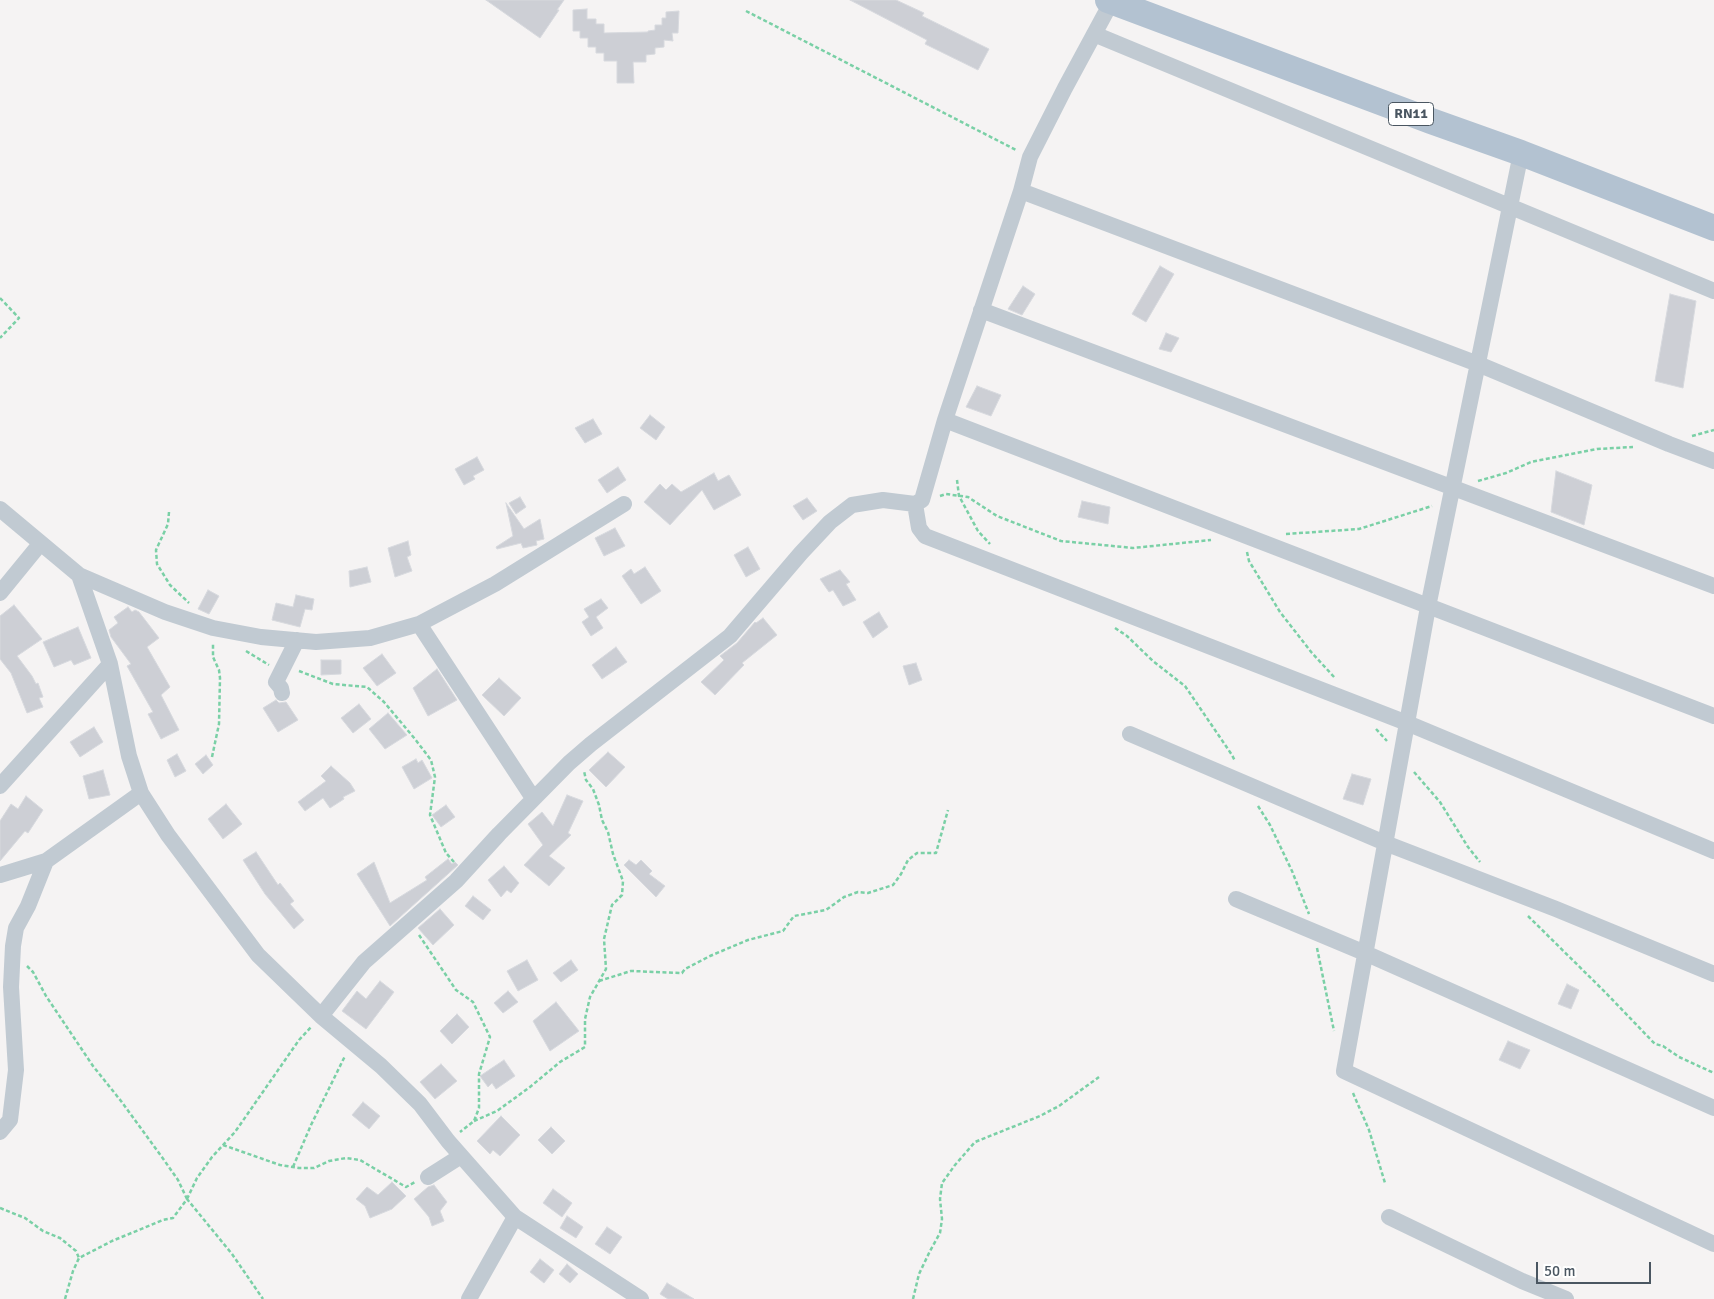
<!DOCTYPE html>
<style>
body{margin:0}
#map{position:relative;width:1714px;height:1299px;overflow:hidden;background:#f5f3f3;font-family:Signika,sans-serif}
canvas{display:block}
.scale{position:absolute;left:1536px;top:1262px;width:115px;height:22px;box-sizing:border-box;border:2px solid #4a5661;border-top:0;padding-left:6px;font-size:15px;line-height:18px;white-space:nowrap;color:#4a5661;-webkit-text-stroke:4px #fff;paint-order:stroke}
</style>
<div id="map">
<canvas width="1714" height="1299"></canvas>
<div class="scale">50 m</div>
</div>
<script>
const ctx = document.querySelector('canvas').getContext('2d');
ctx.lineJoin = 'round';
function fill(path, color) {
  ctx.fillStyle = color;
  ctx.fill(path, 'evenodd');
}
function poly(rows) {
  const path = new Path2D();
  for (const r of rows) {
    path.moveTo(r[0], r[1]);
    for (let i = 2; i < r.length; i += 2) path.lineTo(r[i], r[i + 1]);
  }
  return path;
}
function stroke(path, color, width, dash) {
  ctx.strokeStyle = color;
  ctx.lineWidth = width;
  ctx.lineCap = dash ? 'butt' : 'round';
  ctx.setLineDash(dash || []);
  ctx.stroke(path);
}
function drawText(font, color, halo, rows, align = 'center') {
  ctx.font = font + ' Signika,sans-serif';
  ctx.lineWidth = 4;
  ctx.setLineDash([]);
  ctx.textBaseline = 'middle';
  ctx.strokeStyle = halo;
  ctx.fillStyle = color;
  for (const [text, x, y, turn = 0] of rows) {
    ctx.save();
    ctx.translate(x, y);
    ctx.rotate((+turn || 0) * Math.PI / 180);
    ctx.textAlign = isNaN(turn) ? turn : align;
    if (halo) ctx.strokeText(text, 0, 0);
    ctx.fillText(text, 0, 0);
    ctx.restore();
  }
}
const building = poly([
 [486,0,564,0,557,10,559,10,540,38,486,0],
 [850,0,896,0,924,13,922,16,989,49,978,70,925,44,927,40,850,0],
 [587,9,587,19,596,19,596,24,604,24,604,33,648,32,648,31,655,30,655,25,662,25,662,18,666,18,666,12,679,11,678,33,672,33,673,41,664,40,664,47,655,48,655,54,646,55,646,62,633,62,634,83,617,83,617,61,604,61,604,53,596,53,596,47,588,47,588,38,580,38,580,31,573,31,573,10,587,9],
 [1160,266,1174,274,1146,322,1132,314,1160,266],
 [1023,286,1035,294,1022,315,1008,309,1023,286],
 [1670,294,1696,301,1683,388,1655,381,1670,294],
 [1166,333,1179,338,1171,352,1159,349,1166,333],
 [977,386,1001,395,991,416,966,407,977,386],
 [650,415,665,427,656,440,640,428,650,415],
 [593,419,602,434,585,443,575,428,593,419],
 [477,457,484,470,473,476,475,479,464,485,455,469,477,457],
 [618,467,626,480,607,493,598,480,618,467],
 [1556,471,1592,485,1584,525,1551,512,1556,471],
 [714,473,718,481,729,475,741,495,714,510,702,490,670,525,644,502,660,484,666,490,672,484,681,492,714,473],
 [520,497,526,507,516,514,509,503,520,497],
 [807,498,817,511,803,520,793,506,807,498],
 [1082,501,1110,507,1108,524,1078,517,1082,501],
 [506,503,524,529,540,519,544,539,536,541,537,545,523,548,521,543,497,549,496,547,513,536,506,503],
 [615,528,625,546,604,556,595,538,615,528],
 [408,541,411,555,407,557,412,571,395,577,388,548,408,541],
 [748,547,760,569,746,577,734,555,748,547],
 [367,567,371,582,350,587,349,571,367,567],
 [645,567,661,591,641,604,622,576,631,569,634,574,645,567],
 [840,570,850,582,846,584,856,600,843,606,833,590,829,592,820,579,840,570],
 [208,590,219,596,209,614,198,609,208,590],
 [296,595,314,599,312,610,305,609,300,627,272,620,276,603,293,607,296,595],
 [601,599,608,608,596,617,603,628,591,636,582,622,589,617,584,609,601,599],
 [14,605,42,639,17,656,32,676,36,684,38,683,43,697,39,698,43,707,27,713,11,673,0,659,0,616,14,605],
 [128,607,132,612,135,610,139,612,159,638,147,647,170,687,161,695,179,730,161,739,148,714,153,712,127,666,131,664,111,637,109,630,118,623,114,617,128,607],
 [879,612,888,627,873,638,863,622,879,612],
 [763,618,777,635,742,663,744,665,715,695,701,682,724,660,720,656,737,643,755,622,756,623,763,618],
 [78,627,91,658,74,665,71,660,54,667,43,642,78,627],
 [616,647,627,662,602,679,592,665,616,647],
 [382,654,396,673,377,686,363,668,382,654],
 [321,660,341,660,341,674,321,675,321,660],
 [916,663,922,680,909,685,903,666,916,663],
 [437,669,457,700,428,716,413,688,437,669],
 [499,678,521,698,504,716,482,695,499,678],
 [276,700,279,703,286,702,298,720,278,732,263,708,276,700],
 [359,704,371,719,353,733,341,718,359,704],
 [388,713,407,735,385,749,369,729,388,713],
 [94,727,103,742,80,757,70,742,94,727],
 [608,752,625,767,606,787,589,770,608,752],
 [177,754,186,771,175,777,167,760,177,754],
 [206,755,213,765,203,774,195,764,206,755],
 [416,759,418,763,422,760,432,778,414,789,402,767,416,759],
 [331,766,350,783,355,791,343,797,344,799,330,808,323,798,305,811,298,802,326,781,321,776,331,766],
 [103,770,110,795,89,799,83,776,103,770],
 [1352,774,1371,779,1363,805,1343,799,1352,774],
 [567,795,583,801,568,833,571,835,549,856,565,868,549,886,524,865,543,845,528,824,542,812,553,826,567,795],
 [26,796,43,810,28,833,25,831,0,861,0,821,11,804,18,809,26,796],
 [226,804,242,824,223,839,208,819,226,804],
 [446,805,455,817,441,827,432,815,446,805],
 [256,852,278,885,280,883,294,901,290,904,304,920,294,929,265,894,243,860,256,852],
 [448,859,452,864,455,862,458,865,390,926,357,874,374,862,390,903,427,880,425,877,448,859],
 [629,860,636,865,641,860,652,871,649,874,665,886,656,897,624,865,629,860],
 [504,866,519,883,511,893,507,890,501,897,488,880,504,866],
 [473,896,491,910,483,920,465,906,473,896],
 [440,909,454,925,433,945,418,928,440,909],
 [527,960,538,980,518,991,507,971,527,960],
 [571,960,578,970,561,982,553,973,571,960],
 [380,981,394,992,366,1029,342,1011,357,991,366,999,380,981],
 [1567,984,1579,990,1571,1009,1558,1004,1567,984],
 [508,991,518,1002,503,1013,494,1003,508,991],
 [556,1002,579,1031,550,1051,533,1021,556,1002],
 [457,1014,469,1027,452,1044,440,1031,457,1014],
 [1508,1041,1530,1050,1520,1069,1499,1060,1508,1041],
 [504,1060,515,1076,496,1089,492,1083,488,1087,480,1076,504,1060],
 [441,1064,457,1081,435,1099,420,1082,441,1064],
 [363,1102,380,1116,369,1129,352,1115,363,1102],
 [501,1116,520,1135,500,1156,493,1150,490,1154,477,1141,501,1116],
 [551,1127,565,1141,552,1154,538,1140,551,1127],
 [392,1182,406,1196,392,1209,370,1218,365,1206,356,1199,367,1187,378,1195,392,1182],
 [434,1185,447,1202,440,1211,444,1221,432,1226,429,1217,414,1199,428,1187,434,1185],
 [553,1189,572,1203,562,1217,543,1203,553,1189],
 [567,1216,583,1227,576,1238,560,1228,567,1216],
 [607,1227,622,1237,610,1254,595,1244,607,1227],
 [540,1259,554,1270,544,1283,530,1272,540,1259],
 [567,1264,578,1274,570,1283,559,1274,567,1264],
 [667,1283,694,1299,668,1299,660,1294,667,1283]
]);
const path = poly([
 [746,11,1016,150],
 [0,298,19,318,0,338],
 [1692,436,1714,430],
 [957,480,959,496,978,531,990,544],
 [1478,481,1506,473,1531,462,1597,449,1633,447],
 [940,496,946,494,968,497,997,516,1061,541,1133,548,1211,540],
 [169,512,168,524,156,550,157,564,170,585,189,603],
 [1286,534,1359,529,1432,506],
 [1247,552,1249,561,1280,612,1312,653,1335,678],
 [1115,628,1127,636,1153,661,1185,686,1232,755,1235,761],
 [246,651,269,665],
 [299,671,333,684,367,687,384,702,415,739,431,760,435,777,430,815,446,853,454,862],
 [1376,729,1387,741],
 [212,757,219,724,220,678,219,670,213,657,213,643],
 [1414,772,1440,802,1468,847,1480,862],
 [1258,806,1270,825,1292,871,1309,914],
 [1528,916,1605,992,1655,1044,1663,1046,1679,1057,1714,1073],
 [419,935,456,990,473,1002,490,1037,479,1074,479,1108,474,1121,460,1132],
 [1317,948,1334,1031],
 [27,966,33,972,46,996,93,1066,121,1101,164,1160,178,1180,187,1199],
 [599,981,631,971,682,973,685,969,710,956,748,940,783,931,794,916,826,910,844,897,858,892,868,893,893,885,901,874,908,860,917,853,936,853,948,810],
 [1353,1093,1369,1130,1385,1183],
 [474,1121,497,1111,530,1087,560,1062,585,1047,585,1019,590,997,606,969,604,939,612,905,622,895,623,881,613,854,608,832,602,820,599,805,593,789,586,780,584,771],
 [223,1145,280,1165,299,1168,314,1168,329,1161,346,1158,360,1160,406,1187,415,1182],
 [293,1167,311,1125,345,1056],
 [187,1199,197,1178,212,1157,235,1132,299,1040,312,1026],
 [0,1208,25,1218,43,1231,60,1238,76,1251,79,1258],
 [65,1299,73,1271,79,1258,112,1241,163,1220,173,1218,187,1199,232,1254,263,1299],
 [913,1299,919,1274,930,1251,940,1233,942,1219,940,1199,942,1183,955,1165,975,1142,1040,1116,1059,1106,1099,1077]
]);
const minor = poly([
 [1112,1,1065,88,1030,157,1021,191,1478,364,1669,444,1714,461],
 [1094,34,1714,291],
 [1521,153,1428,607,1344,1071,1714,1244],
 [981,310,1714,586],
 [945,420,1714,716],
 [915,504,919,528,925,536,1407,723,1714,851],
 [0,509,79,575,110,664,129,756,141,793,168,835,258,955,321,1016,381,1066,420,1104,448,1141,515,1217,641,1299],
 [79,575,165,612,213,628,261,637,316,642,370,638,419,624,495,584,624,504],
 [0,593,40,544],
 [419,624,533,798],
 [282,693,281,688,276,682,297,640],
 [1130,734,1385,843,1556,909,1714,974],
 [0,786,110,664],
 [0,875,46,861,141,793],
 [1236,899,1365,953,1714,1108],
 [321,1016,364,962,456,881,499,834,569,763,591,744,730,636,801,553,830,522,852,505,883,500,915,504,922,500,945,420,1021,191],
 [0,1132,10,1120,16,1070,11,987,13,946,16,928,28,906,46,861],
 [428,1177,461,1156],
 [1389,1217,1522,1281,1566,1299],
 [469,1299,515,1217]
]);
const primary = poly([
 [1108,0,1431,121,1521,153,1714,228]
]);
const shields = [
 [1411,114,45]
];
const shieldNames = [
 ["RN11",1411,114]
];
fill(building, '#cdcfd5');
stroke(building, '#d7d9de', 1);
stroke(path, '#7ad0a6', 2.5, [4, 2.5]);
stroke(minor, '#c1cad2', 16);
stroke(primary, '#b3c2d1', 26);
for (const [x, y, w] of shields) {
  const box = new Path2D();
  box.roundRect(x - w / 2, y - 11.5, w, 23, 4);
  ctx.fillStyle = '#fff';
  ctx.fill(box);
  stroke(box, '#4a5661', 1);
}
drawText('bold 14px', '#4a5661', null, shieldNames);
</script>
